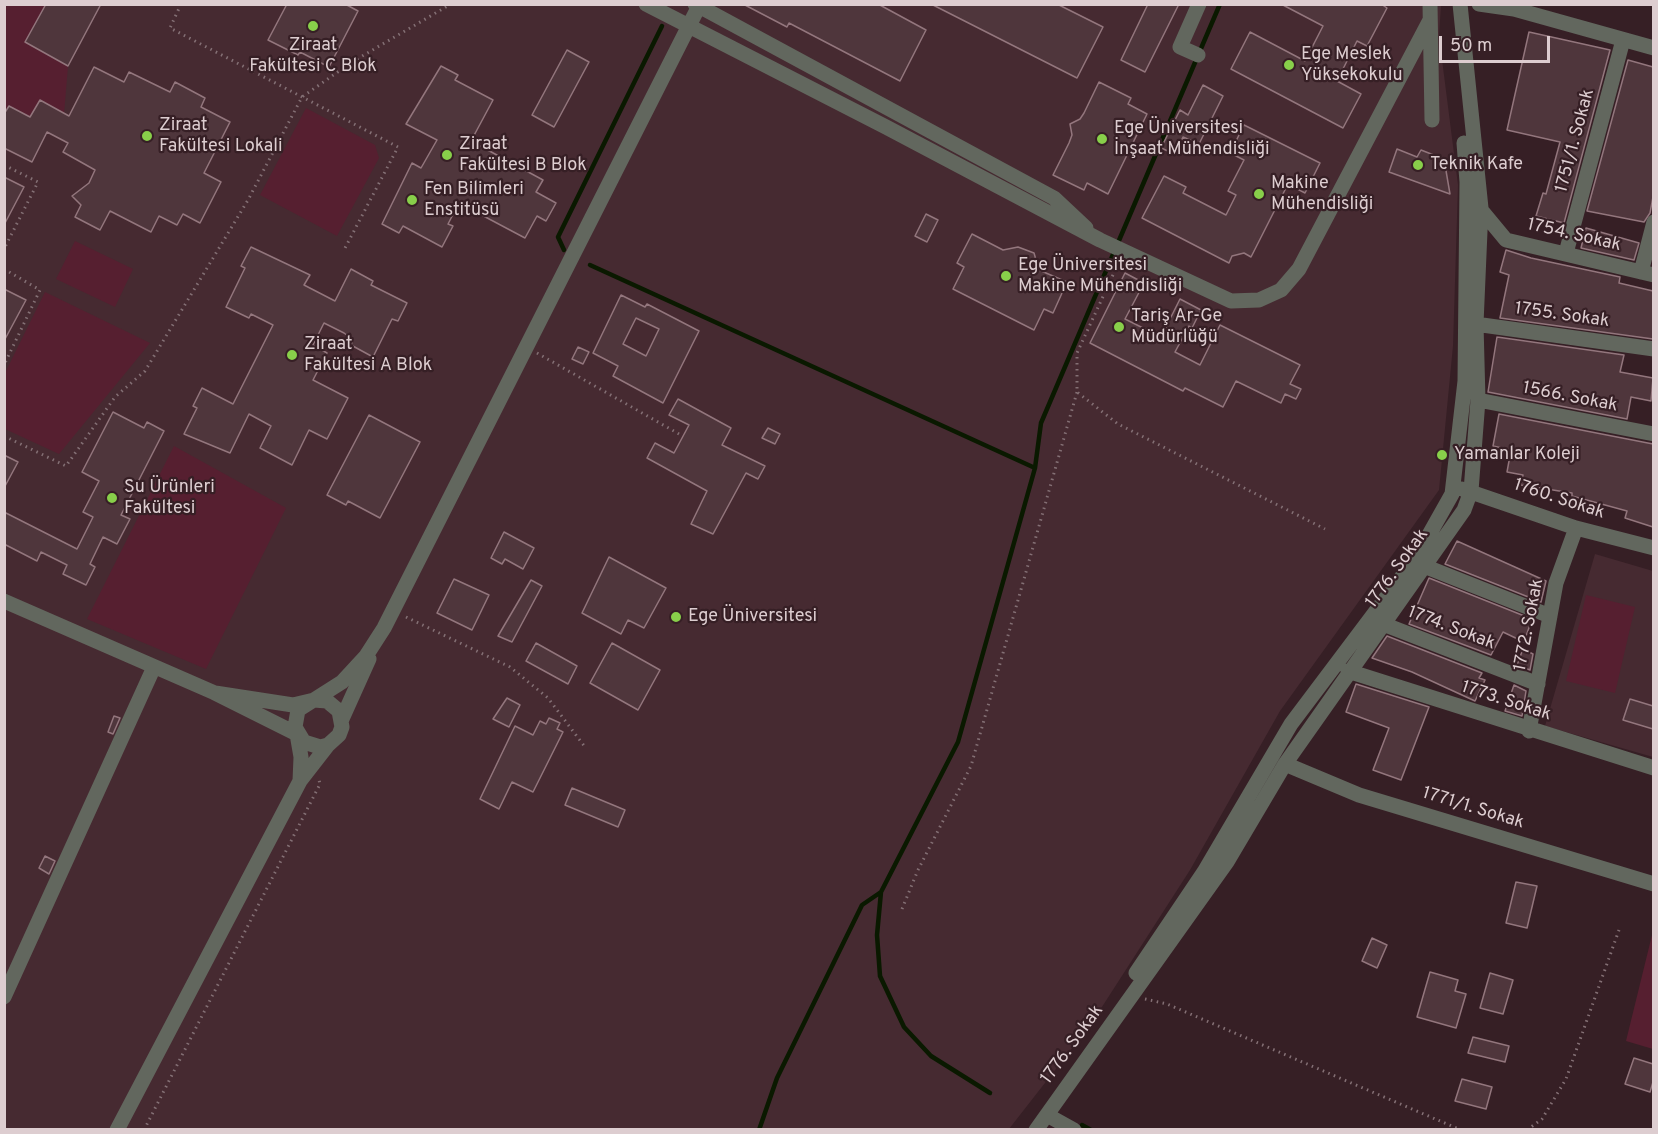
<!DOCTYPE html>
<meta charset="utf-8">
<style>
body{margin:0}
#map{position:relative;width:1658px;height:1134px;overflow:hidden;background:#361f25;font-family:Overpass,sans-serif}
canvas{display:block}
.frame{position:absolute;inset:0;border:6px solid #ddcdd0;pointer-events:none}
.scale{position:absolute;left:1439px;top:36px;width:111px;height:27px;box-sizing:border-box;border:3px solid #ddcdd0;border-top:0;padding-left:8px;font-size:18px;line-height:21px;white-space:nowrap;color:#ddcdd0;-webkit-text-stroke:4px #361f25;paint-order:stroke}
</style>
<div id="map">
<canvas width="1658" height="1134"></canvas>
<div class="frame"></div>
<div class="scale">50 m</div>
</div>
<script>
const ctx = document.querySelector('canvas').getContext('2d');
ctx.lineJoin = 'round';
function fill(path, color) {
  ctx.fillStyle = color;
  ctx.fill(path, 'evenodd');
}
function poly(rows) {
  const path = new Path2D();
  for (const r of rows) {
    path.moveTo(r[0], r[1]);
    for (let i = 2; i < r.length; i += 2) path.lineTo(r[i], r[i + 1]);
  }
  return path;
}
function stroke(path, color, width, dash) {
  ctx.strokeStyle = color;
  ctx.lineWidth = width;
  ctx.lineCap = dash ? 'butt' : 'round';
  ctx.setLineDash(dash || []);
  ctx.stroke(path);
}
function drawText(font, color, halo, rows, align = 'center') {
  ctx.font = font + ' Overpass,sans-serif';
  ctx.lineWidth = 4.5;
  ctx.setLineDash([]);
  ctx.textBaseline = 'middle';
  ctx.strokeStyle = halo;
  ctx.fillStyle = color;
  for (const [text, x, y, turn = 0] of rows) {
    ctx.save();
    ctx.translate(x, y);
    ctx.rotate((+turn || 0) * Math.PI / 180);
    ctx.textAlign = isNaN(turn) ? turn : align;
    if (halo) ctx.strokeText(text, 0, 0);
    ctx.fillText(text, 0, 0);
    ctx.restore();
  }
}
const built = poly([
 [5,5,1441,5,1439,36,1458,185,1453,346,1439,490,1280,711,1190,870,1091,1024,1009,1129,5,1130],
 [1595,554,1653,571,1653,757,1545,726]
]);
const green = poly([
 [5,5,46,5,25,42,68,66,64,114,30,117,5,114],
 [306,108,375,145,379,158,337,236,260,195],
 [75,241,133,269,115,307,56,279],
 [45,292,150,343,59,454,5,429,5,373],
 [174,446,286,508,206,669,87,619],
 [1586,595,1635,607,1615,693,1566,681],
 [1653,931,1653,1049,1626,1041]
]);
const stream = poly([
 [564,250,558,237,662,26],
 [590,265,1035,468],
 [990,1093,931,1056,904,1027,880,976,877,935,881,892,958,742,1035,468,1041,423,1220,4],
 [1082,1125,1091,1130],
 [759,1130,777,1078,862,905,881,892]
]);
const building = poly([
 [46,4,101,4,68,66,25,42,46,4],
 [287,4,345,4,358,11,329,67,300,52,298,55,268,40,287,4],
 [743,4,878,4,926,30,900,81,789,23,787,27,743,4],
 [931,4,1057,4,1103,27,1077,78,931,4],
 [1148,4,1179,4,1145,72,1121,60,1148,4],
 [1281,4,1381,4,1387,8,1367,46,1357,41,1337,81,1361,94,1343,128,1231,69,1250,32,1305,61,1323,26,1281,4],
 [1529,32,1610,50,1564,223,1536,216,1543,193,1546,194,1560,142,1507,130,1529,32],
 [567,50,589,62,554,127,532,115,567,50],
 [1628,60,1653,67,1653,197,1650,213,1644,222,1587,211,1628,60],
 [441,66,458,75,455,80,493,100,471,141,543,180,536,192,556,203,546,221,537,216,525,238,459,203,448,224,453,226,442,247,403,226,399,233,382,224,412,163,421,168,437,140,406,124,441,66],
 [94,67,124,82,129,72,170,92,175,82,205,98,201,107,230,122,204,173,221,182,200,223,183,214,177,225,159,216,151,232,110,211,100,230,75,217,81,205,72,196,89,183,95,170,63,152,68,143,47,132,32,162,4,148,4,114,9,106,30,117,40,100,69,116,94,67],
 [1099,82,1131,98,1128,104,1147,114,1108,194,1087,183,1084,190,1053,175,1069,143,1072,135,1070,124,1080,119,1084,113,1099,82],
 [1203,85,1223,96,1199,144,1183,137,1175,154,1161,148,1180,110,1188,115,1203,85],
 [1244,125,1320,163,1305,193,1288,184,1251,257,1244,253,1232,256,1229,263,1142,218,1164,176,1186,187,1183,193,1226,215,1236,195,1228,191,1244,160,1230,153,1244,125],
 [1397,149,1417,157,1421,150,1444,159,1450,194,1389,172,1397,149],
 [4,177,24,187,4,225,4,177],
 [926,214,938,220,927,242,915,236,926,214],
 [1586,228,1639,243,1634,260,1581,248,1586,228],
 [972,234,1003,250,1018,247,1034,253,1039,270,1067,282,1053,313,1044,309,1034,330,953,289,964,267,957,263,972,234],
 [251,247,310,275,304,285,335,301,351,269,373,281,371,285,407,303,398,321,392,319,373,357,351,345,353,340,344,333,324,323,313,345,327,353,313,380,348,398,327,439,309,430,292,465,260,448,271,426,249,414,230,453,184,434,197,408,193,406,202,388,233,404,273,325,251,314,249,318,226,307,245,268,241,266,251,247],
 [1506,250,1531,258,1620,277,1619,283,1653,291,1653,339,1500,318,1509,275,1500,272,1506,250],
 [1125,273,1144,283,1125,319,1161,337,1180,299,1201,310,1192,328,1189,326,1175,352,1200,365,1220,325,1300,365,1290,384,1301,389,1296,399,1285,394,1281,403,1236,381,1223,407,1185,388,1183,391,1090,343,1125,273],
 [4,289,26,300,4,341,4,289],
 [621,295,645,307,647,304,699,331,663,403,613,376,618,366,593,353,621,295],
 [636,318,659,329,646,356,623,344,636,318],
 [1497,337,1624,355,1620,372,1653,378,1651,401,1631,397,1627,419,1488,392,1497,337],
 [578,347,589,352,583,364,572,359,578,347],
 [678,399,731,428,722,445,765,466,758,479,746,473,713,534,691,524,707,491,647,458,655,443,674,453,689,425,669,415,678,399],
 [113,412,144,428,147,422,164,431,121,515,130,519,117,544,103,537,90,564,95,567,86,585,63,574,67,565,41,552,37,561,4,544,4,512,77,549,93,517,83,512,99,481,82,472,113,412],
 [1499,414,1653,444,1653,527,1625,518,1627,511,1572,496,1572,493,1521,485,1523,475,1507,472,1511,450,1493,446,1499,414],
 [369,415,420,442,380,518,348,501,346,505,327,495,369,415],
 [768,428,780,434,775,444,762,438,768,428],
 [4,455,18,462,4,488,4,455],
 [504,532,534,548,523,569,505,559,502,564,491,558,504,532],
 [1457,541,1546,581,1541,602,1445,564,1457,541],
 [609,557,666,588,644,628,628,620,621,634,582,613,609,557],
 [1429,578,1532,619,1524,642,1503,632,1491,655,1409,624,1429,578],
 [454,579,489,595,472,630,437,613,454,579],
 [531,580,542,586,512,642,498,636,531,580],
 [1387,636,1482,673,1479,678,1485,680,1475,701,1412,672,1372,658,1387,636],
 [536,643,577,666,568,684,526,661,536,643],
 [612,643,660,670,638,710,590,683,612,643],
 [1523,649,1533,654,1530,670,1517,665,1523,649],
 [1356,684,1429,707,1401,780,1373,770,1389,728,1346,712,1356,684],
 [1514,685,1526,691,1522,716,1505,711,1514,685],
 [507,698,520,705,509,727,493,719,507,698],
 [1630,699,1653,706,1653,729,1623,720,1630,699],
 [114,716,120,718,113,734,108,732,114,716],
 [549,718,560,723,557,729,563,732,533,792,512,782,499,809,480,799,515,726,533,735,540,721,546,724,549,718],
 [572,788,625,810,618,827,565,805,572,788],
 [45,856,55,861,49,874,39,868,45,856],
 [1516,882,1537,886,1527,928,1506,923,1516,882],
 [1372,938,1387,945,1377,968,1362,961,1372,938],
 [1430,972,1458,980,1455,991,1466,994,1456,1028,1417,1017,1430,972],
 [1490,973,1513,980,1503,1014,1480,1008,1490,973],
 [1473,1037,1509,1046,1505,1062,1468,1053,1473,1037],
 [1634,1058,1653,1064,1653,1082,1650,1092,1625,1084,1634,1058],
 [1462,1079,1492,1087,1486,1109,1455,1101,1462,1079]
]);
const path = poly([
 [181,4,170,28,398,147,344,250],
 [4,165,38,182,4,249],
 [1118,264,1077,353,1077,392,1118,424,1325,529],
 [4,269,40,290,4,365],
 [537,353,679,434],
 [4,436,66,466,115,397,145,371,248,200,302,97,352,62,451,4],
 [406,617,510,667,548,698,585,747],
 [902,909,918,870,971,766,1077,392],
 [1145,999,1167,1004,1461,1130],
 [144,1130,320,784,319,780],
 [1527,1130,1542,1119,1566,1079,1619,930]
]);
const minor = poly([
 [646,4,886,127,1100,240,1231,301,1259,300,1281,290,1299,269,1430,20],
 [695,4,1054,198,1086,228],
 [1430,4,1432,120],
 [1479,4,1514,9,1654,48],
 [1198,55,1180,47,1199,4],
 [1477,205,1506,240,1654,275],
 [1566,253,1623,40],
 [1641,272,1654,222],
 [1468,323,1654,349],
 [1478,400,1654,434],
 [1462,489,1576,528,1654,548],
 [1424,566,1550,616],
 [4,601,215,693,297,734,301,757,300,781],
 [1383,624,1538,684],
 [1348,671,1654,768],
 [342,719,369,659],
 [1529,731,1556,583,1576,528],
 [328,745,320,747,304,742,295,727,298,710,342,682,366,656,384,628,700,4],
 [1285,764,1359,795,1654,884],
 [1136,973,1204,872,1291,724,1416,558,1452,494,1465,381,1467,182,1464,143],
 [4,997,154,667],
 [1047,1115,1074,1130],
 [117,1130,300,781,328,745,339,735,342,727,339,711,327,701,314,700,293,705,215,693],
 [1036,1130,1227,862,1285,764,1464,510,1471,491,1478,400,1476,324,1481,208,1460,4]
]);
const markers = [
 [313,26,6,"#88cf4a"],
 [1289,65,6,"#88cf4a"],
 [147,136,6,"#88cf4a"],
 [1102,139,6,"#88cf4a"],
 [447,155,6,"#88cf4a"],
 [1418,165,6,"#88cf4a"],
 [1259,194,6,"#88cf4a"],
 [412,200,6,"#88cf4a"],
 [1006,276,6,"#88cf4a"],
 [1119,327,6,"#88cf4a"],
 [292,355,6,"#88cf4a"],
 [1442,455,6,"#88cf4a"],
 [112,498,6,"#88cf4a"],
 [676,617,6,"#88cf4a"]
];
const poiNames = [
 ["Ziraat",313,46,"center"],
 ["Fakültesi C Blok",313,67,"center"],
 ["Ege Meslek",1301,55],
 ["Yüksekokulu",1301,76],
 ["Ziraat",159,126],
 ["Fakültesi Lokali",159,147],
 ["Ege Üniversitesi",1114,129],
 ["İnşaat Mühendisliği",1114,150],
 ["Ziraat",459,145],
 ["Fakültesi B Blok",459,166],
 ["Teknik Kafe",1430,165],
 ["Makine",1271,184],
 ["Mühendisliği",1271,205],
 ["Fen Bilimleri",424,190],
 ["Enstitüsü",424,211],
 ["Ege Üniversitesi",1018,266],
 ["Makine Mühendisliği",1018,287],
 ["Tariş Ar-Ge",1131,317],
 ["Müdürlüğü",1131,338],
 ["Ziraat",304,345],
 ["Fakültesi A Blok",304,366],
 ["Yamanlar Koleji",1454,455],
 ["Su Ürünleri",124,488],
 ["Fakültesi",124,509],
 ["Ege Üniversitesi",688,617]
];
const streetNames = [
 ["1751/1. Sokak",1576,141,-75],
 ["1754. Sokak",1574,236,13],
 ["1755. Sokak",1562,316,8],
 ["1566. Sokak",1570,398,11],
 ["1760. Sokak",1559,500,18],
 ["1776. Sokak",1398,569,-54],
 ["1772. Sokak",1530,625,-79],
 ["1774. Sokak",1451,629,21],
 ["1773. Sokak",1506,702,18],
 ["1771/1. Sokak",1473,809,17],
 ["1776. Sokak",1073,1045,-54]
];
fill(built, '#462a31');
fill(green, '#561f30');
stroke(stream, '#0a1900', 4.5);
fill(building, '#4f363c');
stroke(building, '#93767d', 1.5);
stroke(path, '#847075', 3, [1.5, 4.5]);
stroke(minor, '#62675e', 15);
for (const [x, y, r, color] of markers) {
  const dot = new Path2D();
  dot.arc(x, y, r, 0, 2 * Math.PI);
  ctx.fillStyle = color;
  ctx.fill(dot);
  stroke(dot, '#361f25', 2);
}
drawText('18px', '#ddcdd0', '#361f25', poiNames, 'left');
drawText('18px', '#ddcdd0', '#361f25', streetNames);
</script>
